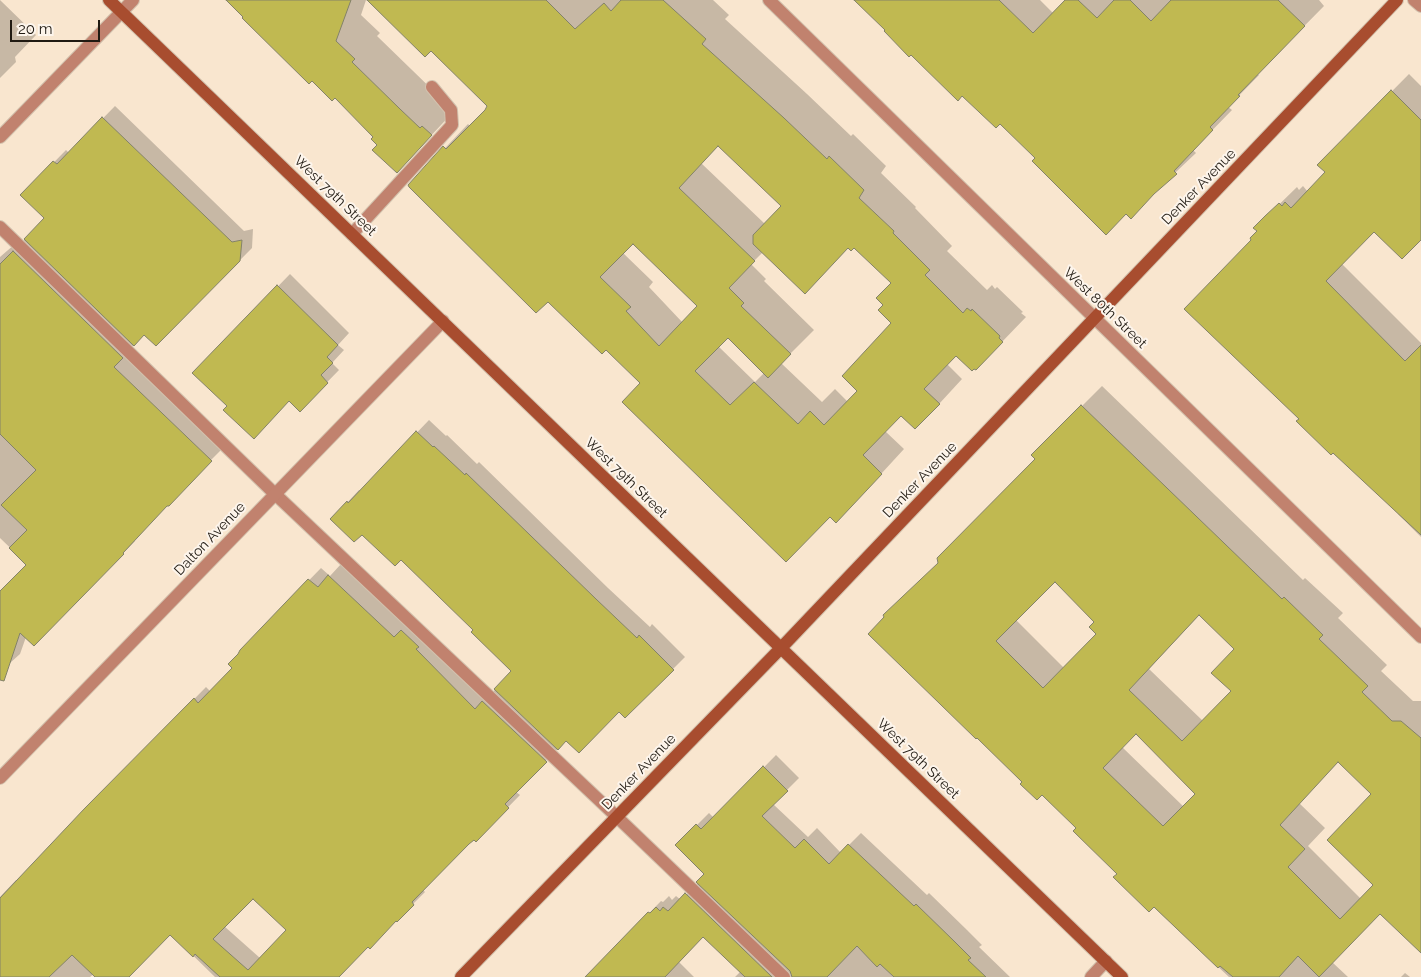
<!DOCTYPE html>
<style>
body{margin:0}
#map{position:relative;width:1421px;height:977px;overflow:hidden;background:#f9e6cf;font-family:Raleway,sans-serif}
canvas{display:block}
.scale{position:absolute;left:10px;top:20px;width:90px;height:22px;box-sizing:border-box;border:2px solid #201a12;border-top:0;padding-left:6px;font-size:15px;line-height:18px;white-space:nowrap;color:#201a12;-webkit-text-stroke:4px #fdf5ec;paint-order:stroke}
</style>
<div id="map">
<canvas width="1421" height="977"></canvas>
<div class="scale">20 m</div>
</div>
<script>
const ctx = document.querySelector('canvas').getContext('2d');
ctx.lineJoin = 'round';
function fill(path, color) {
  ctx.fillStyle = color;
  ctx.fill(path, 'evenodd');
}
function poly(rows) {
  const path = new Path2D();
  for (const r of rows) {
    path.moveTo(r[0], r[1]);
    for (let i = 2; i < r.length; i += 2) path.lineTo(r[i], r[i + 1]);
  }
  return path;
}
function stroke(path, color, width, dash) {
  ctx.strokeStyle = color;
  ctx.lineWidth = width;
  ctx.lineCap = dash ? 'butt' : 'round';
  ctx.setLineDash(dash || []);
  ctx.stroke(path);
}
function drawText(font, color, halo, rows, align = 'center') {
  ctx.font = font + ' Raleway,sans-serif';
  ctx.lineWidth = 4;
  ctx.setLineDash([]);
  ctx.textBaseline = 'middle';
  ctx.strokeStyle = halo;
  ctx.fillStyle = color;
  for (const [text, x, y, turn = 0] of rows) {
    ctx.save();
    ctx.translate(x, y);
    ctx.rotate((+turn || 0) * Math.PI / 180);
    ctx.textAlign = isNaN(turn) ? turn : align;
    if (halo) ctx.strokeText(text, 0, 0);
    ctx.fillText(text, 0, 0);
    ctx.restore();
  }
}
const shadow = poly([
 [0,0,36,35,15,57,16,62,0,78],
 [227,0,366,0,361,15,380,33,377,36,446,103,456,109,397,172,374,137,335,96,244,17],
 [368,0,713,0,729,15,725,19,807,94,851,136,853,134,886,166,881,173,916,207,915,208,952,246,947,251,987,290,992,285,995,289,997,287,1023,312,1021,313,1026,317,999,345,956,355,947,364,962,379,939,404,902,414,885,431,904,449,859,498,830,516,642,383,606,349,410,185,468,124,471,127,489,106,432,49],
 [719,145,783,206,765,224,701,163],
 [633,243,699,306,683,323,649,287,653,282,623,253],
 [854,246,893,283,885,305,893,323,859,391,848,402,835,389,822,402,781,363,814,330,764,281,766,279,751,264,763,252,805,293,849,247],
 [728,336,765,372,755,382,718,346],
 [855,0,1040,0,1053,13,1066,0,1319,0,1324,6,1257,74,1259,75,1228,107,1232,110,1193,150,1196,153,1158,189,1037,158,1000,122,962,95,887,30],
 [1409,74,1421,86,1421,239,1374,231,1342,264,1421,343,1421,537,1398,514,1399,513,1333,452,1300,419,1253,240,1258,231,1255,228,1297,187,1299,190,1303,186,1308,192,1327,172,1319,165],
 [115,106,244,231,253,229,252,248,156,345,144,334,125,354,223,448,167,504,134,540,135,541,34,645,26,637,20,654,0,672,0,593,28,565,0,538,0,257,15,244,18,246,46,218,22,195,66,150,69,153],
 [290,274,349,333,338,345,344,350,332,363,339,370,300,410,290,400,229,406,194,373],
 [1102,386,1303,580,1305,578,1343,613,1338,618,1387,665,1381,671,1413,701,1421,701,1421,931,1381,913,1332,962,1348,977,1229,977,1118,874,1078,828,1042,794,1024,782,939,563,1037,459,1033,455],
 [1055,580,1096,622,1098,634,1064,668,1016,620],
 [1200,614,1236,649,1232,691,1203,721,1149,669],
 [1136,733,1197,794,1184,807,1122,747],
 [1339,761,1373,794,1375,885,1361,899,1308,846,1325,828,1299,803],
 [429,420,446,436,447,435,477,464,479,462,608,588,650,627,652,624,685,657,625,717,619,711,566,740,516,792,520,795,476,840,474,839,423,890,425,892,397,920,368,945,337,977,215,977,170,933,127,977,101,977,96,972,90,977,0,977,0,897,16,880,17,882,86,809,206,687,211,692,234,668,241,650,321,568,330,576,341,564,487,698,513,671,475,630,401,558,362,533,332,519,359,490,361,491],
 [253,897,287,930,260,958,224,926],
 [776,755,799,778,773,804,808,837,817,828,841,853,861,833,927,895,929,893,967,930,982,945,979,947,1010,977,735,977,741,971,704,935,679,962,694,977,587,977,661,901,663,902,669,896,672,900,676,896,681,900,706,874,677,845,709,813,714,818],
 [1405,973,1410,977,1401,977]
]);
const building = poly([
 [226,0,351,0,336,41,355,59,352,62,400,109,420,128,422,126,432,135,397,173,372,150,377,145,371,139,373,137,335,98,332,101,312,81,309,84,242,18,243,17,226,0],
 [367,0,546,0,575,29,604,3,611,11,621,0,663,0,706,39,702,44,784,118,827,159,829,156,864,190,859,198,894,231,893,233,930,270,925,275,963,313,967,308,971,311,972,309,1000,336,999,338,1003,342,976,370,974,369,972,371,956,356,924,389,940,404,915,429,901,416,863,455,882,474,836,523,830,517,786,562,622,402,640,383,606,350,602,354,548,302,536,313,409,187,408,185,443,146,446,149,485,110,487,106,431,51,425,57,367,0],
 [718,146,781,206,753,235,753,244,805,294,848,248,851,251,854,248,891,283,876,298,883,305,878,310,891,323,842,376,857,391,824,425,810,411,798,424,754,382,730,405,695,371,728,338,768,378,791,354,741,306,744,303,729,288,755,261,679,188,718,146],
 [633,244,697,306,659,346,626,311,631,307,600,277,633,244],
 [854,0,999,0,1033,33,1065,0,1078,0,1097,18,1114,0,1130,0,1151,21,1171,0,1278,0,1305,26,1238,95,1240,96,1210,127,1213,130,1174,171,1177,174,1154,194,1131,219,1126,214,1106,235,1032,161,1035,158,1000,124,996,128,962,96,958,101,911,55,909,57,884,31,885,30,854,0],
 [1391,90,1421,120,1421,240,1402,259,1374,232,1326,281,1405,361,1421,345,1421,535,1333,453,1331,455,1296,421,1299,419,1184,309,1251,240,1250,238,1257,231,1253,228,1265,216,1279,203,1282,206,1285,202,1291,208,1325,172,1317,165,1391,90],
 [102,117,232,242,242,240,240,261,156,346,144,335,134,346,24,239,44,218,20,195,53,161,57,164,102,117],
 [13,251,123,358,114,367,212,461,169,506,167,506,123,553,124,554,34,646,20,633,4,681,0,680,0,591,26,565,9,548,27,530,1,505,36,470,0,434,0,264,13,251],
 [277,285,338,345,327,357,333,363,321,375,328,383,300,412,289,401,254,439,223,410,227,406,192,373,277,285],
 [1081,405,1282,599,1284,597,1323,635,1319,639,1368,686,1362,692,1392,721,1401,721,1421,738,1421,953,1380,914,1319,977,1298,956,1279,977,1233,977,1220,966,1218,968,1154,907,1149,912,1113,877,1117,874,1073,831,1076,828,1042,795,1037,800,1020,784,1022,782,977,738,976,739,868,634,884,617,883,615,938,563,937,558,1035,459,1031,455,1081,405],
 [1055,582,1094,622,1089,627,1096,634,1043,688,996,641,1055,582],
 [1199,615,1234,649,1211,673,1231,691,1182,741,1129,690,1199,615],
 [1136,734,1195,794,1163,826,1103,768,1136,734],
 [1338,762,1371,794,1327,840,1373,885,1340,919,1288,867,1305,849,1280,825,1338,762],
 [416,431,433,447,434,446,465,475,466,473,596,599,637,638,639,635,674,670,625,718,619,712,579,753,566,741,558,750,494,689,511,671,471,632,473,630,401,560,395,566,362,535,354,542,330,519,347,501,348,503,416,431],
 [328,575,394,637,401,630,419,647,416,649,475,709,482,701,547,762,505,804,509,808,476,842,474,840,469,844,412,902,414,905,397,922,396,921,370,949,368,947,339,977,220,977,195,954,193,957,170,935,129,977,95,977,72,955,49,977,0,977,0,898,85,808,194,698,198,703,232,668,228,664,238,654,240,650,308,579,318,587,328,575],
 [253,899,286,930,248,970,213,939,253,899],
 [763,766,788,791,762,816,795,848,804,839,829,864,848,844,914,906,916,904,955,942,971,958,968,960,986,977,894,977,880,964,877,967,857,946,827,977,792,977,790,971,696,882,704,874,675,845,696,824,701,829,763,766],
 [685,893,772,977,745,977,703,937,665,977,585,977,648,912,650,913,656,907,660,911,663,907,668,911,685,893]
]);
const lane = poly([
 [0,227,275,494,617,817,784,977],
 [352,234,452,125,451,110,432,87]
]);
const street = poly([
 [769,0,1421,637],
 [1414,0,1421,6],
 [0,137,133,0],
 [0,778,443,321],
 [1091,977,1106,961]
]);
const secondary = poly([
 [109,0,1122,977],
 [461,977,781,648,1397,0]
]);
const streetNames = [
 ["Denker Avenue",1199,187,-46],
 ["West 79th Street",335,196,44],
 ["West 80th Street",1105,308,44],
 ["West 79th Street",626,478,44],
 ["Denker Avenue",920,480,-46],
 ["Dalton Avenue",210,539,-46],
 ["West 79th Street",918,759,44],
 ["Denker Avenue",639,772,-46]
];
fill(shadow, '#0003');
fill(building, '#c0b951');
stroke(building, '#838269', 1);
stroke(lane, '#d2c1ad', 14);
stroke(street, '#d2c1ad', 14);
stroke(secondary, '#d2c1ad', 14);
stroke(lane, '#c1826e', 12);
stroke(street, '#c1826e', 12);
stroke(secondary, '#a84d2f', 12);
drawText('14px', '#201a12', '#fdf5ec', streetNames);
</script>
